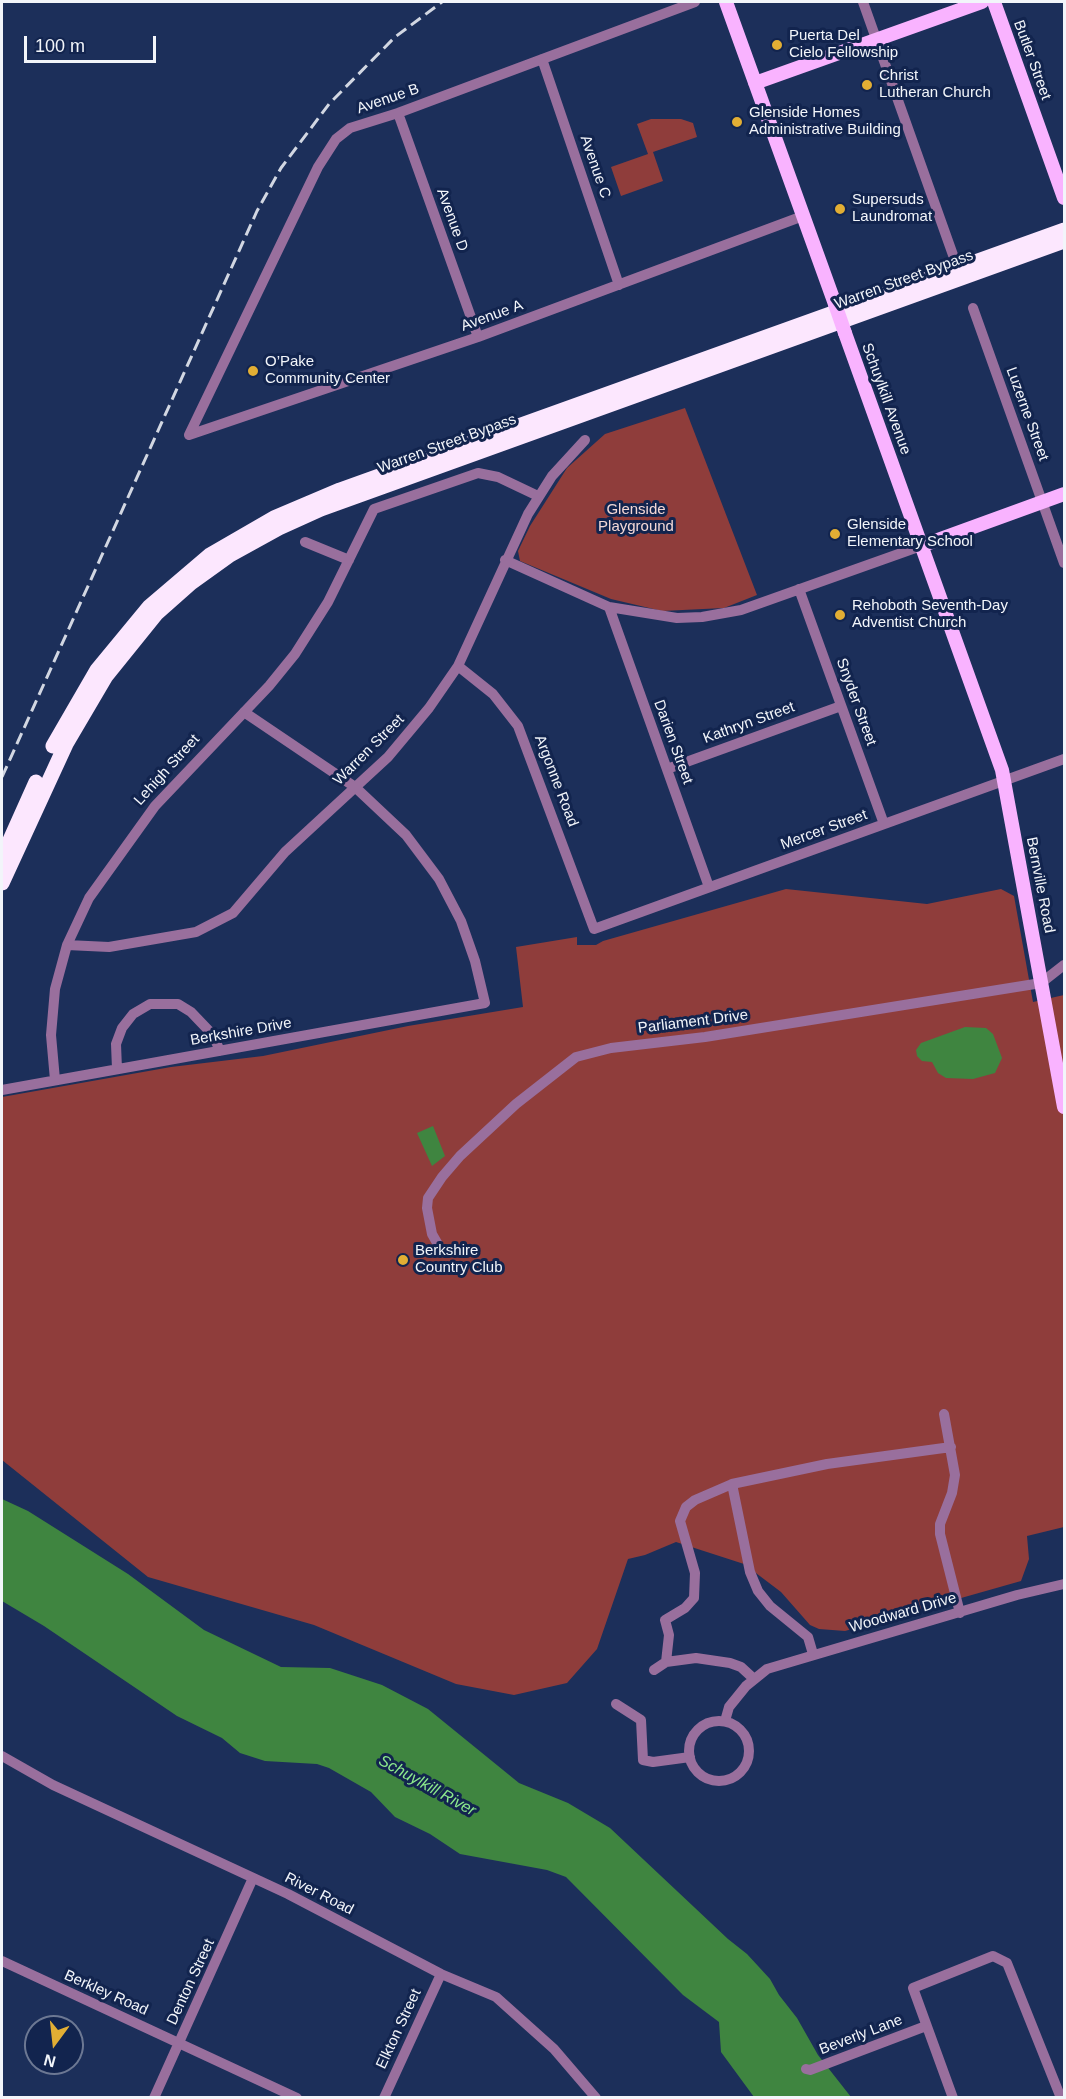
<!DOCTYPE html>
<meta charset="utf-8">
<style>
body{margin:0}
#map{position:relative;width:1066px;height:2099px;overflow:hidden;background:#1c2f5a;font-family:Arial,sans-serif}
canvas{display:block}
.frame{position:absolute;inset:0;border:3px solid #f2f5fa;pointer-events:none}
.north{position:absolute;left:24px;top:2015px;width:60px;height:60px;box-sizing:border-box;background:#12244e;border:2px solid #6c7893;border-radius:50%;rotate:195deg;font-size:16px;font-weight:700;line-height:24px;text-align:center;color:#f2f5fa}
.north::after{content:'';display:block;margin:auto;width:21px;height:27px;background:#e2ae34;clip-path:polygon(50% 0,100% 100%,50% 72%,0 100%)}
.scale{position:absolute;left:24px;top:36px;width:132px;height:27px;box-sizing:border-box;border:3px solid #f2f5fa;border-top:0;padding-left:8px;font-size:18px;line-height:21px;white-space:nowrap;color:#f2f5fa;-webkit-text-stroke:4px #12244e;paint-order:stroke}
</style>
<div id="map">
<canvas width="1066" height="2099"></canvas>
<div class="frame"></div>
<div class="north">N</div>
<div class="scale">100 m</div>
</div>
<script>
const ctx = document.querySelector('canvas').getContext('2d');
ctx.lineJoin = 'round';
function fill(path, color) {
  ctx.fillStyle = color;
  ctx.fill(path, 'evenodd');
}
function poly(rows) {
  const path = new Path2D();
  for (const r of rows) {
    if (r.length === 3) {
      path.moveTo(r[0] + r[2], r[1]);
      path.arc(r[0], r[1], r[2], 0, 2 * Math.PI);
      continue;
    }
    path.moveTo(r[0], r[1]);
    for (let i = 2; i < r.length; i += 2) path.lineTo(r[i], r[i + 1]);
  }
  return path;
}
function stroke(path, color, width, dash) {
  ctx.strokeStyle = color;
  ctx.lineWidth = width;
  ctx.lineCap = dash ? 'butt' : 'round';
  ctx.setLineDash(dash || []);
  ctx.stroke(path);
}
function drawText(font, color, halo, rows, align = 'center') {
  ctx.font = font + ' Arial,sans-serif';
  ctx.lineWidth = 6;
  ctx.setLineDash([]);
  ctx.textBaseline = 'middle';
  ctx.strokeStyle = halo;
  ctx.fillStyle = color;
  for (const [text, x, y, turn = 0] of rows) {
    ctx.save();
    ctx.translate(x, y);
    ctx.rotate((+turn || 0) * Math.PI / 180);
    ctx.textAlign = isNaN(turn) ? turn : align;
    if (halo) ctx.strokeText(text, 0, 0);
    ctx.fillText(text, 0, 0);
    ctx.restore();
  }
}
const green = poly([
 [651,119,681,119,693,123,697,137,653,152,663,181,621,196,611,167,648,154,637,124],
 [685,408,757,595,724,608,662,611,611,599,520,561,518,551,530,526,567,468,605,434],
 [786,889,927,904,1001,889,1014,896,1033,1002,1064,995,1064,1527,1027,1536,1029,1559,1021,1581,845,1631,819,1629,810,1625,781,1592,744,1564,676,1542,645,1555,628,1559,597,1649,567,1683,514,1695,456,1684,314,1625,148,1577,2,1460,2,1097,171,1067,263,1056,408,1026,523,1007,516,947,577,937,577,945,596,945,603,941]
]);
const water = poly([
 [965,1027,986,1028,993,1034,1002,1058,995,1073,973,1079,946,1078,938,1073,932,1062,922,1061,917,1056,916,1050,921,1043],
 [433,1126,445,1156,432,1166,417,1133],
 [2,1499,28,1511,128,1574,204,1630,281,1667,330,1668,382,1685,428,1709,519,1783,568,1803,610,1828,728,1939,747,1954,770,1979,779,1995,797,2018,818,2055,851,2097,754,2097,721,2052,719,2022,683,1995,566,1877,547,1870,460,1854,430,1834,395,1817,371,1792,329,1768,317,1764,265,1761,240,1753,222,1738,177,1716,44,1626,2,1601]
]);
const minor = poly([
 [863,2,953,255],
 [542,59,619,285],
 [398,113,478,337],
 [973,308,1064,563],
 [189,435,318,167,336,139,350,128,398,113,695,2],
 [189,435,478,337,803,216],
 [305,542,349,560],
 [505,560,609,607,677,618,702,617,741,610,921,546],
 [799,589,884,824],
 [609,607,709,887],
 [458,666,493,694,518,726,594,929,1064,759],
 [667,769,841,706],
 [67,945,109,947,196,932,233,913,285,852,388,757,429,708,458,666,528,514,552,476,585,440],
 [117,1069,116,1044,122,1028,133,1014,150,1004,178,1004,191,1012,213,1035,220,1051],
 [55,1080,51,1035,55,989,67,945,89,898,155,806,269,686,295,654,328,602,374,509,478,473,498,477,538,496],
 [2,1090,485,1003,475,961,461,921,439,879,406,835,355,787,244,712],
 [440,1248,432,1234,427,1208,428,1198,442,1177,460,1156,516,1104,576,1057,611,1048,705,1037,1041,983,1064,965],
 [944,1414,955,1475,952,1493,940,1524,940,1534,960,1613],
 [732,1484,750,1572,758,1591,770,1606,808,1637,813,1654],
 [666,1662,669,1635,665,1620,685,1608,694,1598,695,1573,680,1521,686,1507,695,1500,732,1484,827,1464,951,1447],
 [654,1670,666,1662,696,1658,730,1663,741,1667,754,1679],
 [616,1704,641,1720,643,1760,653,1762,690,1757],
 [725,1721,729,1707,746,1686,767,1669,1017,1595,1064,1584],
 [719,1751,30],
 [2,1756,53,1785,288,1894,441,1974,496,1997,554,2049,596,2098],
 [2,1961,297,2098],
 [806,2069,810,2070,926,2026],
 [154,2098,253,1878],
 [384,2098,441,1974],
 [953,2098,913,1988,993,1956,1007,1963,1061,2098]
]);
const major = poly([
 [726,2,835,304],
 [994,2,1064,198],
 [755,83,982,2],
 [845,333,1002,770,1064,1107],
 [921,546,1064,494]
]);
const highway = poly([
 [53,746,97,670,149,607,210,555,274,518,340,490,1064,230],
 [2,858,36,782],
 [2,883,66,744,106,676,156,614,191,583,230,555,279,528,321,509,1064,241]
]);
const rail = poly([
 [2,777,257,211,281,168,329,104,395,37,442,2]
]);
const majorBridge = poly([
 [835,304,845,333]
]);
const markers = [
 [777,45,6,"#e2ae34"],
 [867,85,6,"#e2ae34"],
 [737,122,6,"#e2ae34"],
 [840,209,6,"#e2ae34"],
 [253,371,6,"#e2ae34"],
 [835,534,6,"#e2ae34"],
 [840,615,6,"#e2ae34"],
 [403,1260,6,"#e2ae34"]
];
const poiNames = [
 ["Puerta Del",789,36],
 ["Cielo Fellowship",789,53],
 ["Christ",879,76],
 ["Lutheran Church",879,93],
 ["Glenside Homes",749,113],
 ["Administrative Building",749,130],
 ["Supersuds",852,200],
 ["Laundromat",852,217],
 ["O’Pake",265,362],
 ["Community Center",265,379],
 ["Glenside",847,525],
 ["Elementary School",847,542],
 ["Rehoboth Seventh-Day",852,606],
 ["Adventist Church",852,623],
 ["Berkshire",415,1251],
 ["Country Club",415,1268]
];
const streetNames = [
 ["Butler Street",1032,60,70],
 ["Avenue B",388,99,-19],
 ["Avenue C",595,167,71],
 ["Avenue D",452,220,70],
 ["Warren Street Bypass",904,280,-20],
 ["Avenue A",492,316,-20],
 ["Schuylkill Avenue",886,399,70],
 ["Luzerne Street",1027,414,70],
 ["Warren Street Bypass",447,444,-20],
 ["Snyder Street",856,702,70],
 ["Kathryn Street",749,723,-20],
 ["Darien Street",673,742,70],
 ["Warren Street",369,750,-45],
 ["Lehigh Street",167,770,-48],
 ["Argonne Road",556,781,69],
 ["Mercer Street",824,830,-20],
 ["Bernville Road",1040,885,79],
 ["Parliament Drive",693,1022,-7],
 ["Berkshire Drive",241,1032,-10],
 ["Woodward Drive",903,1613,-16],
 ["River Road",319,1894,27],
 ["Denton Street",191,1982,-65],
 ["Berkley Road",106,1993,24],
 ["Elkton Street",399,2029,-65],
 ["Beverly Lane",861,2035,-21]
];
const parkNames = [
 ["Glenside",636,510],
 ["Playground",636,527]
];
const waterNames = [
 ["Schuylkill River",427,1786,29]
];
fill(green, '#8f3d3b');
fill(water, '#3f8540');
stroke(minor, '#996f9d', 10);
stroke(major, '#f9b3ff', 14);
stroke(highway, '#fce7fe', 15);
stroke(rail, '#d2d7e2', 3, [12, 6]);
stroke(majorBridge, '#f9b3ff', 14);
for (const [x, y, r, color] of markers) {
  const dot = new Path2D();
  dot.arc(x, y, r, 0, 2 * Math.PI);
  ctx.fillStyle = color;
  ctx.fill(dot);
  stroke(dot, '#12244e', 2);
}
drawText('15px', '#f2f5fa', '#12244e', poiNames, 'left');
drawText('15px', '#f2f5fa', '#12244e', streetNames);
drawText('15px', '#f4d8d6', '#12244e', parkNames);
drawText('italic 16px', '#8ce98c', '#12244e', waterNames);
</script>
